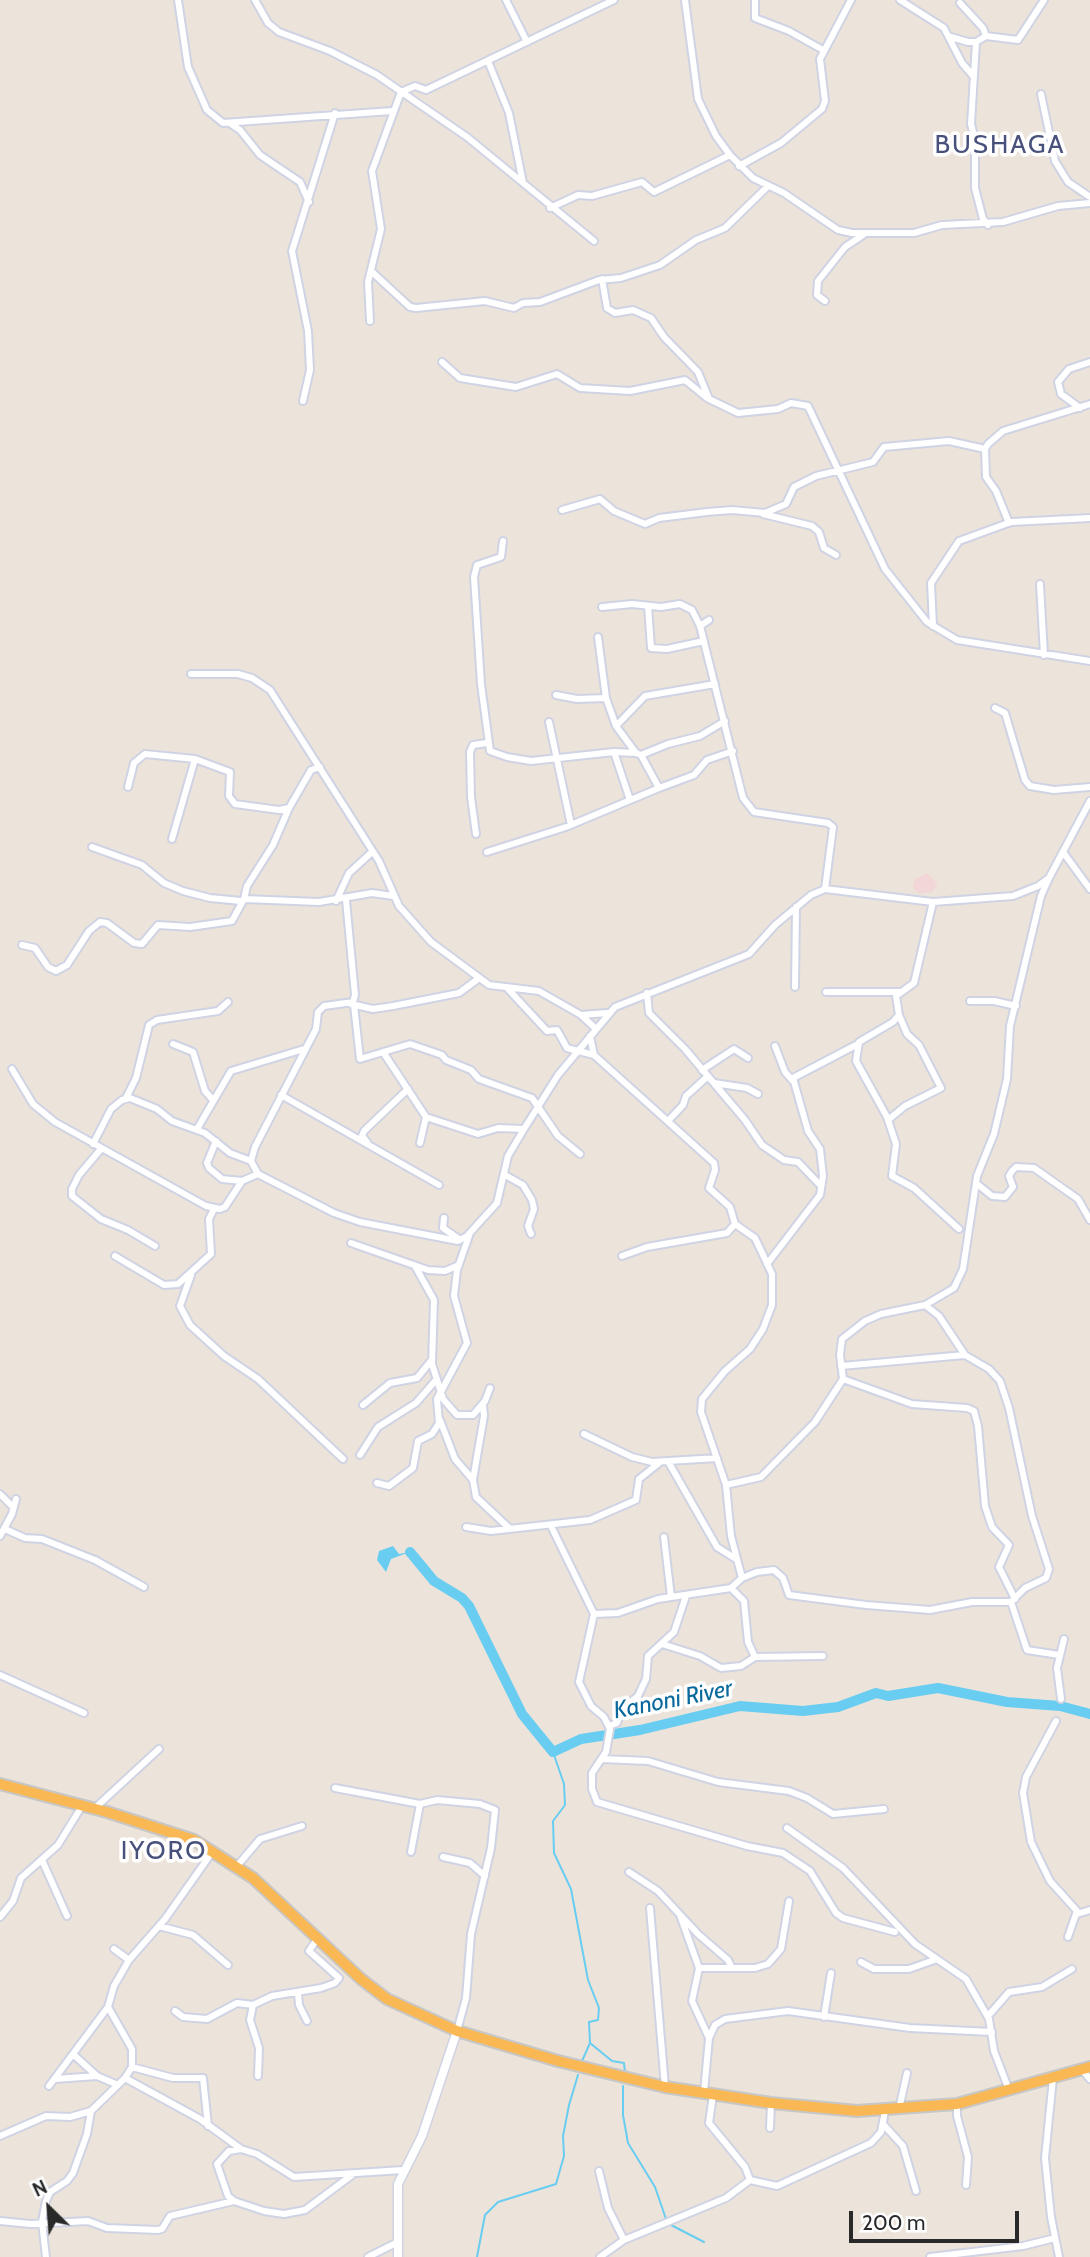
<!DOCTYPE html>
<style>
body{margin:0}
#map{position:relative;width:1090px;height:2257px;overflow:hidden;background:#ece4da;font-family:Cabin,sans-serif}
canvas{display:block}
.north{position:absolute;left:14px;top:2173px;width:70px;height:70px;-webkit-text-stroke:5px #fff;paint-order:stroke;rotate:335deg;font-size:19px;font-weight:700;line-height:28px;text-align:center;color:#292929}
.north::after{content:'';display:block;margin:auto;width:24px;height:32px;background:#292929;clip-path:polygon(50% 0,100% 100%,50% 72%,0 100%)}
.scale{position:absolute;left:849px;top:2211px;width:170px;height:32px;box-sizing:border-box;border:4px solid #292929;border-top:0;padding-left:9px;font-size:21px;line-height:24px;white-space:nowrap;color:#292929;-webkit-text-stroke:5px #fff;paint-order:stroke}
</style>
<div id="map">
<canvas width="1090" height="2257"></canvas>
<div class="north">N</div>
<div class="scale">200 m</div>
</div>
<script>
const ctx = document.querySelector('canvas').getContext('2d');
ctx.lineJoin = 'round';
function fill(path, color) {
  ctx.fillStyle = color;
  ctx.fill(path, 'evenodd');
}
function toPath(rows) {
  const path = new Path2D();
  for (const r of rows) {
    path.moveTo(r[0], r[1]);
    for (let i = 2; i < r.length; i += 2) path.lineTo(r[i], r[i + 1]);
  }
  return path;
}
function trace(path, color, width, dash) {
  ctx.strokeStyle = color;
  ctx.lineWidth = width;
  ctx.lineCap = dash ? 'butt' : 'round';
  ctx.setLineDash(dash || []);
  ctx.stroke(path);
}
function label(font, color, halo, rows, align = 'center') {
  ctx.font = font + ' Cabin,sans-serif';
  ctx.lineWidth = 7;
  ctx.setLineDash([]);
  ctx.textBaseline = 'middle';
  ctx.strokeStyle = halo;
  ctx.fillStyle = color;
  for (const [text, x, y, turn = 0] of rows) {
    ctx.save();
    ctx.translate(x, y);
    ctx.rotate((+turn || 0) * Math.PI / 180);
    ctx.textAlign = isNaN(turn) ? turn : align;
    if (halo) ctx.strokeText(text, 0, 0);
    ctx.fillText(text, 0, 0);
    ctx.restore();
  }
}
const medical = toPath([
 [928,873,938,885,932,892,919,894,913,888,915,879]
]);
const water = toPath([
 [393,1546,399,1554,410,1552,391,1559,386,1572,377,1560,379,1551]
]);
const stream = toPath([
 [553,1752,564,1784,565,1805,553,1821,554,1853,571,1889,588,1980,599,2008,598,2020,589,2022,590,2043,582,2061],
 [590,2043,612,2061,624,2063,625,2073],
 [623,2086,623,2115,628,2143,655,2187,666,2219],
 [669,2224,704,2242],
 [477,2257,485,2215,498,2202,556,2184,564,2156,563,2136,569,2105,578,2075]
]);
const river = toPath([
 [410,1552,434,1581,462,1598,469,1606,522,1714,553,1752,581,1739,640,1730,740,1706,803,1711,838,1707,876,1693,888,1696,938,1688,1007,1702,1060,1706,1090,1714]
]);
const minor = toPath([
 [178,0,188,67,207,110,223,123,392,111],
 [255,0,268,23,279,32,330,51,377,75,467,137,594,241],
 [506,0,527,42],
 [685,0,698,99,716,136,730,155,753,178,784,193,838,230,852,233,914,233,942,225,1003,222,1058,206,1090,203],
 [755,0,755,18,789,31,823,50],
 [900,0,944,28,962,63,974,77],
 [960,3,983,28,986,36],
 [951,37,968,42,976,42,986,36,1018,40,1044,0],
 [976,42,971,124,975,140,975,188,983,219,988,225],
 [488,61,509,113,523,183],
 [1041,94,1055,161,1068,182,1090,197],
 [231,124,240,130,260,155,300,182,309,202],
 [739,166,781,143,822,109,825,101,820,59,851,0],
 [550,208,578,195,592,196,642,182,654,192,730,155],
 [371,271,410,307,416,308,485,301,514,308,523,303,540,302,599,280,621,278,660,265,696,240,725,228,768,186],
 [602,279,607,308,615,313,633,310,651,318,664,337,698,372,709,399,738,413,778,409,791,403,808,406,885,569,927,622,957,640,1090,661],
 [825,301,817,295,818,281,845,247,863,235],
 [370,321,368,282,381,229,372,171,401,92,415,86,426,90,614,0],
 [442,362,460,378,516,387,557,374,580,388,630,391,685,380,707,398],
 [303,401,310,370,308,331,292,251,335,113],
 [1080,408,1061,394,1058,382,1069,369,1090,362],
 [562,510,600,499,614,511,645,524,659,518,707,512,732,510,765,513,786,504,794,487,816,476,873,462,884,447,949,441,985,449],
 [763,514,812,526,819,532,824,548,836,555],
 [1009,523,996,491,986,477,985,449,988,444,1003,431,1090,404],
 [503,541,501,557,477,565,474,577,481,684,490,751,507,757,531,761,614,752,636,753,641,755,659,788,694,775,707,760,733,751],
 [1040,584,1044,655],
 [648,606,651,648,667,649,704,641],
 [602,607,632,604,661,607,680,604,692,610,700,626],
 [709,620,700,626,743,798,754,812,828,823,833,827,825,889],
 [933,626,931,583,959,541,1011,522,1090,518],
 [598,637,606,698],
 [191,674,238,674,252,678,270,690,379,861,399,906,431,942,489,985,539,991,581,1015,607,1013],
 [556,695,577,699,606,698,616,726,636,753],
 [995,708,1005,713,1025,780,1030,786,1054,790,1090,787],
 [549,722,571,825],
 [616,726,645,696,715,684],
 [614,752,630,800],
 [641,755,668,744,700,736,725,721],
 [128,787,134,763,145,754,195,759,230,772,229,796,235,804,279,810,289,808,311,770,320,767],
 [476,834,471,797,470,752,473,745,487,743],
 [172,839,195,759],
 [92,847,142,865,164,883,183,891,210,898,241,901],
 [487,852,566,827,659,788],
 [1063,852,1090,889],
 [244,899,247,886,273,845,289,808],
 [336,901,349,873,372,852],
 [933,902,914,983,896,996,899,1015,893,1022,859,1042,856,1061,887,1117,896,1144,892,1176,914,1188,959,1229],
 [22,945,35,948,48,967,56,971,67,965,89,931,100,922,107,923,134,943,142,944,158,925,190,927,232,921,244,899,319,902,372,893,393,896],
 [795,987,796,907],
 [508,989,547,1031,557,1030,567,1048,594,1055],
 [826,992,899,992],
 [647,993,649,1013,685,1049,745,1120,762,1145,784,1160,798,1162,821,1186],
 [970,1001,994,1001,1016,1006],
 [351,1004,373,1009,393,1006,459,993,478,979],
 [354,1005,360,1059,410,1044,442,1055,446,1060,471,1070,479,1079,532,1098,558,1136,580,1154],
 [581,1015,595,1028],
 [590,1036,594,1055,714,1163,715,1170,709,1188,730,1207,735,1224,755,1238,772,1274,772,1305,763,1329,750,1349,725,1371,702,1399,701,1412,726,1485,731,1536,742,1578,757,1572,774,1570,783,1578,789,1595,866,1605,930,1610,972,1602,1011,1602,1025,1588,1046,1578,1049,1569,1032,1516,1009,1408,1000,1381,989,1369,965,1355,939,1316,925,1305,954,1288,963,1269,977,1176,994,1134,1007,1079,1010,1026,1041,896,1049,878],
 [173,1044,193,1052,205,1091,213,1100],
 [775,1046,785,1072,792,1080],
 [383,1052,426,1117,420,1143],
 [12,1069,33,1104,55,1122,206,1206,220,1209,225,1207,242,1181,258,1174,334,1213,360,1222,458,1241,467,1236,497,1203,508,1156,524,1129,558,1075,615,1007,749,954,775,925,811,895,825,889,933,902,1013,896,1038,886,1049,878,1090,801],
 [702,1070,734,1049,748,1058],
 [714,1083,747,1088,758,1094],
 [281,1095,439,1185],
 [126,1098,136,1078,149,1025,157,1020,218,1011,228,1002],
 [426,1117,478,1134,498,1128,524,1129],
 [888,1120,905,1106,941,1088,919,1045,907,1034,899,1015],
 [668,1121,683,1105,686,1096,707,1077],
 [197,1129,231,1071,304,1049],
 [216,1141,207,1163,209,1168,222,1179,242,1181],
 [367,1142,362,1136,364,1131,408,1089],
 [93,1144,111,1109,122,1100,130,1098,157,1109,172,1121,205,1133,230,1153,251,1161],
 [101,1149,79,1175,72,1189,72,1196,101,1219,128,1230,155,1246],
 [258,1174,251,1161,255,1147,316,1029,318,1012,324,1006,353,1002,355,995,346,900],
 [505,1175,523,1185,532,1200,534,1209,528,1226,531,1234],
 [976,1183,992,1196,1005,1197,1013,1187,1009,1176,1012,1171,1016,1167,1034,1168,1078,1199,1090,1220],
 [444,1218,443,1228,459,1239],
 [351,1243,428,1270,445,1271,459,1265],
 [115,1256,164,1285,178,1284,211,1254,209,1219,214,1209],
 [622,1256,647,1247,727,1233,735,1224],
 [767,1264,820,1195,823,1176,820,1149,808,1131,793,1078,856,1045],
 [415,1266,434,1300,432,1364,443,1399,457,1415,473,1415,485,1401,490,1388],
 [191,1275,180,1306,190,1325,224,1356,258,1379,343,1459],
 [841,1366,965,1355],
 [843,1379,912,1404,967,1408,974,1411,978,1426,985,1506,992,1527,1009,1545,999,1567,1015,1599],
 [363,1405,390,1383,417,1378,431,1361],
 [440,1420,455,1459,473,1480,476,1497,508,1527],
 [584,1434,632,1457,652,1462,717,1458],
 [360,1455,378,1427,416,1403,436,1380],
 [669,1463,717,1547,736,1559],
 [473,1480,484,1416,483,1405],
 [377,1483,389,1486,413,1468,418,1441,432,1434,439,1423,437,1399,467,1343,454,1296,457,1270,470,1233],
 [726,1485,761,1477,815,1422,843,1379,840,1355,842,1339,865,1321,881,1314,925,1305],
 [0,1494,13,1507],
 [551,1526,594,1614,579,1682,591,1706,604,1717,610,1729,606,1752,592,1773,592,1789,597,1802,747,1846,783,1853,810,1871,836,1913,843,1918,895,1932],
 [466,1527,491,1531,590,1520,636,1500,639,1479,659,1463],
 [5,1529,25,1538,42,1539,95,1560,144,1587],
 [0,1536,12,1514,16,1499],
 [664,1537,671,1597],
 [731,1588,744,1601,748,1642,755,1657,823,1656],
 [1011,1602,1027,1650,1059,1655],
 [594,1614,618,1613,658,1599,731,1588,742,1578],
 [662,1644,700,1656,721,1668,741,1666,755,1657],
 [0,1675,84,1713],
 [1061,1699,1057,1668,1064,1639],
 [1056,1721,1026,1777,1023,1793,1031,1842,1050,1881,1077,1911,1068,1937],
 [609,1726,617,1723,623,1708,638,1696,646,1679,648,1656,674,1632,686,1596],
 [602,1759,648,1761,718,1782,789,1791,807,1798,833,1814,884,1809],
 [335,1788,420,1804,437,1800,480,1804,495,1810,491,1848,471,1934,466,1998,457,2031],
 [94,1809,159,1749],
 [787,1828,843,1868,915,1944,966,1979,989,2019,994,2051,1009,2090],
 [411,1852,420,1804],
 [443,1857,470,1863,485,1876],
 [42,1860,67,1916],
 [237,1866,260,1839,302,1826],
 [629,1872,658,1891,698,1934,728,1960,732,1968],
 [650,1908,665,2087],
 [1077,1914,1090,1910],
 [680,1915,699,1968,692,2001,709,2038,704,2092],
 [0,1917,13,1901,21,1878,58,1845,82,1806],
 [159,1926,193,1935,228,1965],
 [114,1949,129,1960],
 [861,1962,874,1969,909,1969,937,1959],
 [699,1968,755,1968,768,1964,781,1949,789,1901],
 [298,1993,299,2005,307,2021],
 [175,2011,183,2017,207,2019,237,2003,253,2005],
 [988,2016,1009,1992,1042,1987,1072,1969],
 [824,2017,831,1973],
 [709,2038,715,2025,725,2019,788,2011,910,2028,992,2032],
 [74,2055,97,2076,118,2085],
 [132,2067,173,2078,203,2078,208,2126],
 [1082,2070,1090,2079],
 [258,2076,259,2048,250,2020,253,2005,272,1996,321,1988,335,1983,339,1978,309,1951,317,1939],
 [125,2078,200,2119,241,2149,257,2154,294,2177,403,2170],
 [1053,2078,1045,2158,1051,2217,1059,2257],
 [55,2079,97,2076],
 [49,2086,108,2007,114,1986,129,1960,165,1919,213,1851],
 [957,2104,957,2116,968,2157,966,2185],
 [899,2109,907,2073],
 [883,2124,903,2146,916,2191],
 [770,2128,771,2103],
 [0,2136,46,2116,70,2117,91,2111,125,2078,132,2067,132,2049,108,2007],
 [241,2149,229,2151,217,2164,228,2196,234,2201,264,2211,284,2214,305,2210,352,2175],
 [599,2171,608,2208,624,2240],
 [750,2180,777,2186,871,2143,881,2132,885,2111],
 [0,2221,31,2224,88,2221,107,2228,158,2230,162,2229,170,2216,234,2201],
 [46,2257,42,2222,46,2201,50,2192,67,2181,73,2173,87,2134,91,2111],
 [368,2257,398,2242],
 [600,2257,624,2240,726,2198,750,2180,745,2167,709,2123,713,2095],
 [930,2257,1023,2246,1055,2238]
]);
const tertiary = toPath([
 [398,2257,398,2184,422,2136,457,2031]
]);
const trunk = toPath([
 [0,1784,107,1812,194,1840,253,1878,361,1979,387,1999,457,2031,558,2061,665,2087,771,2103,857,2111,957,2104,1090,2067]
]);
const waterNames = [
 ["Kanoni River",673,1700,-11]
];
const quarterNames = [
 ["BUSHAGA",1000,145],
 ["IYORO",164,1851]
];
fill(medical, '#f3d7d8');
fill(water, '#69cdf2');
trace(stream, '#69cdf2', 2);
trace(river, '#69cdf2', 10);
trace(minor, '#cfd3e3', 10);
trace(tertiary, '#cfd3e3', 11);
trace(trunk, '#c7c7c7', 14);
trace(minor, '#fff', 6);
trace(tertiary, '#fff', 8);
trace(trunk, '#fab854', 10);
label('italic 24px', '#09699d', '#fff', waterNames);
ctx.letterSpacing = '2px';
label('26px', '#48517b', '#fff', quarterNames);
ctx.letterSpacing = '0px';
</script>
